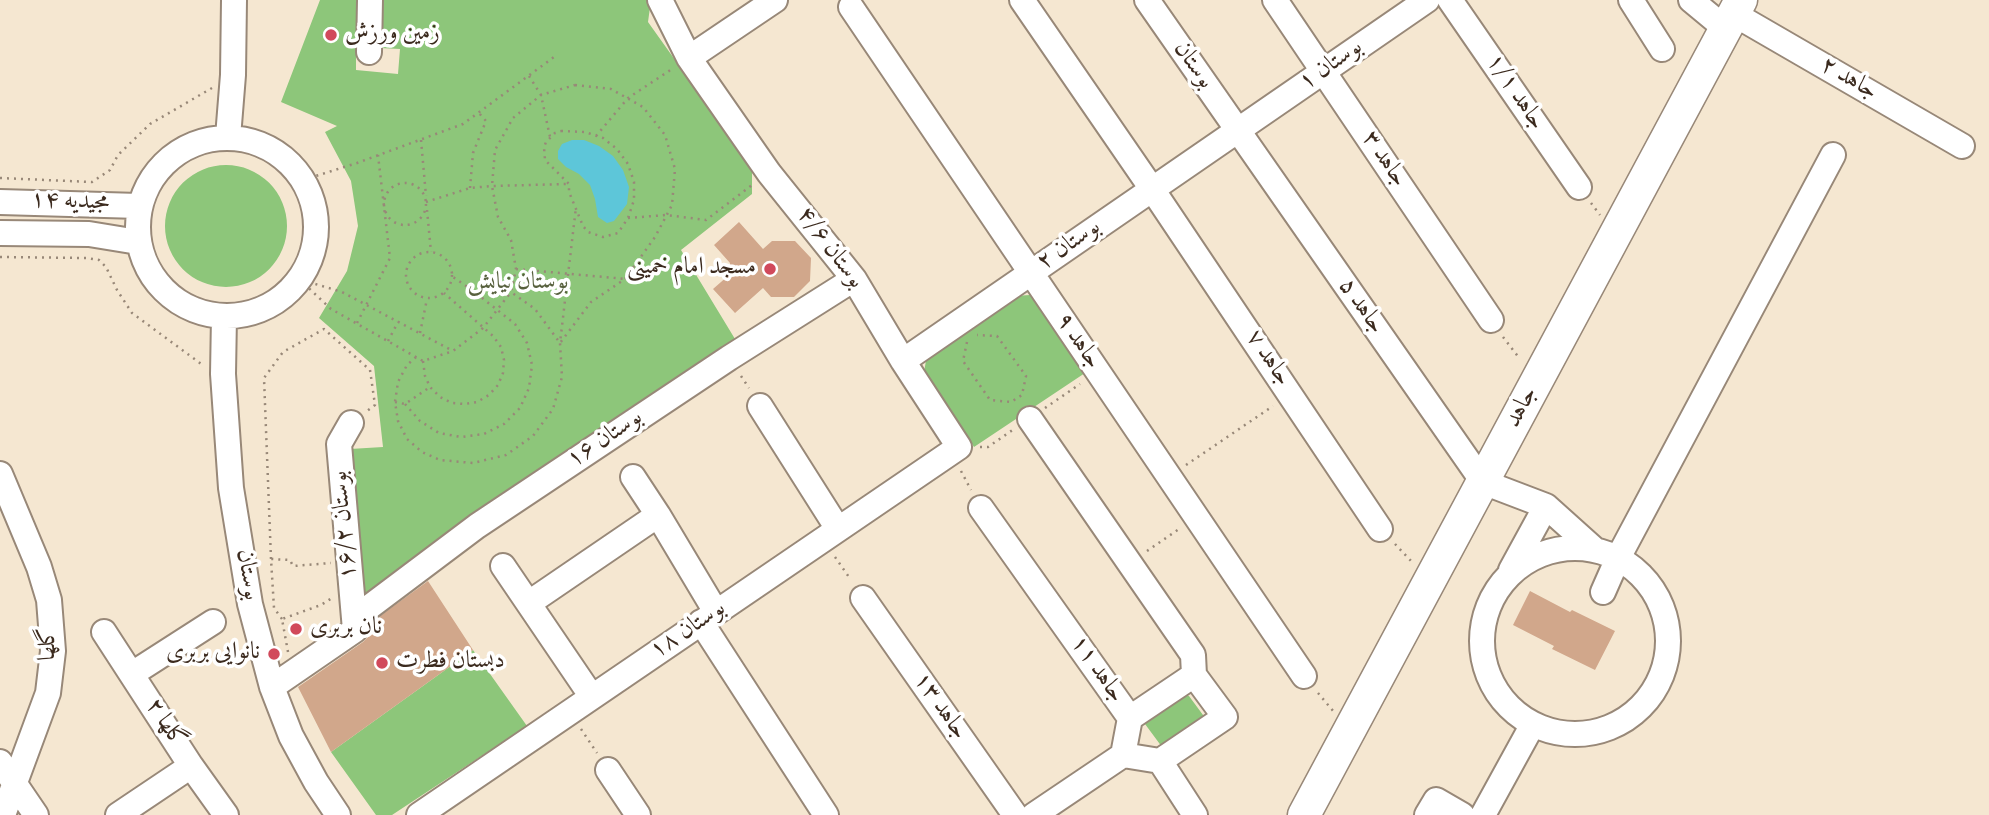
<!DOCTYPE html>
<meta charset="utf-8">
<style>
body{margin:0}
canvas{display:block;background:#f5e7d1}
</style>
<canvas width="1989" height="815"></canvas>
<script>
const ctx = document.querySelector('canvas').getContext('2d');
ctx.lineJoin = 'round';
function fill(path, color) {
  ctx.fillStyle = color;
  ctx.fill(path, 'evenodd');
}
function toPath(rows) {
  const path = new Path2D();
  for (const r of rows) {
    if (r.length === 3) {
      path.moveTo(r[0] + r[2], r[1]);
      path.arc(r[0], r[1], r[2], 0, 2 * Math.PI);
      continue;
    }
    path.moveTo(r[0], r[1]);
    for (let i = 2; i < r.length; i += 2) path.lineTo(r[i], r[i + 1]);
  }
  return path;
}
function trace(path, color, width, dash) {
  ctx.strokeStyle = color;
  ctx.lineWidth = width;
  ctx.lineCap = dash ? 'butt' : 'round';
  ctx.setLineDash(dash || []);
  ctx.stroke(path);
}
function label(font, color, halo, rows, align = 'center') {
  ctx.font = font + ' "Sorts Mill Goudy",Amiri,serif';
  ctx.lineWidth = 7;
  ctx.setLineDash([]);
  ctx.textBaseline = 'middle';
  ctx.strokeStyle = halo;
  ctx.fillStyle = color;
  for (const [text, x, y, turn = 0] of rows) {
    ctx.save();
    ctx.translate(x, y);
    ctx.rotate((+turn || 0) * Math.PI / 180);
    ctx.textAlign = isNaN(turn) ? turn : align;
    if (halo) ctx.strokeText(text, 0, 0);
    ctx.fillText(text, 0, 0);
    ctx.restore();
  }
}
const green = toPath([
 [320,0,356,0,356,70,398,74,400,49,380,48,382,0,651,0,648,22,752,168,752,194,681,250,735,339,354,602,350,449,383,447,374,366,319,318,347,271,358,226,351,181,325,132,337,126,281,102],
 [226,226,61],
 [1030,295,1085,373,974,447,924,372,927,355,1014,296],
 [473,650,527,726,392,815,376,815,331,752],
 [1185,694,1189,696,1203,715,1203,721,1162,747,1145,724,1146,718]
]);
const water = toPath([
 [572,140,584,140,599,146,613,156,623,170,629,187,627,204,614,221,607,223,598,217,595,199,590,185,579,174,566,167,558,159,558,151,562,144]
]);
const building = toPath([
 [739,222,763,249,772,241,795,241,811,258,810,281,794,297,771,297,763,288,735,313,713,289,729,275,730,263,714,245],
 [428,581,473,650,331,752,298,687,363,642,369,636,369,624],
 [1530,591,1570,612,1572,610,1615,631,1595,670,1552,649,1554,646,1513,625]
]);
const path = toPath([
 [529,76,541,95,550,137],
 [575,85,611,89,643,107,665,135,675,169,672,205,655,237,625,279,591,302,560,343,535,309,511,292,516,269,511,240,498,217,492,186,495,150,513,118,541,95,575,85],
 [561,131,585,132,603,138,617,149,628,164,634,182,634,200,628,218,618,233,603,237,588,232,583,226,569,192,569,184,545,160,544,147,546,142,555,133,561,131],
 [596,136,628,98,672,69],
 [421,140,426,196],
 [0,178,92,182,110,170,118,155,150,124,212,88],
 [303,180,357,163,463,124,554,57],
 [405,204,21],
 [470,188,473,153,486,121,478,112],
 [426,202,470,188,492,186,567,184],
 [1591,203,1600,215],
 [427,210,431,252],
 [628,218,666,215,706,220,752,185],
 [429,275,23],
 [0,257,87,258,99,260,106,267,117,290,132,313,204,366],
 [516,269,648,281],
 [299,279,331,309,423,361,453,351,483,328,511,292],
 [302,280,342,292,453,351],
 [357,323,390,258,378,155],
 [420,333,427,299],
 [1503,337,1520,359],
 [388,341,398,322],
 [967,342,963,361,990,400,1011,402,1022,395,1026,376,997,336,977,335],
 [416,357,407,365,398,382,395,402,398,421,407,439,422,452,440,460,473,463,506,455,533,436,553,409,562,377,560,343,576,207],
 [423,361,425,376,430,387,440,397,452,403,465,404,477,402,489,395,498,385,503,373,504,360,501,347,493,336,444,293],
 [741,376,749,388],
 [395,402,405,404,430,387],
 [405,404,420,421,439,433,461,437,484,434,504,424,520,408,529,388,532,365,527,343,515,324,472,290,453,277],
 [1045,408,1080,384],
 [980,447,988,447,1014,429],
 [1186,465,1273,406],
 [961,471,971,490],
 [1395,544,1412,562],
 [1147,551,1179,529],
 [835,557,851,580],
 [271,559,264,378,283,352,324,329,370,370,375,405,367,411],
 [282,619,274,608,271,559,290,560,293,566,331,563],
 [288,652,282,619,321,605,332,598],
 [1318,693,1334,712],
 [581,729,597,753]
]);
const minor = toPath([
 [1022,0,1152,189,1380,529],
 [1147,0,1483,482,1546,506,1595,550],
 [1275,0,1491,320],
 [1450,0,1579,187],
 [1631,0,1662,49],
 [1691,0,1726,29],
 [851,7,1304,676],
 [1734,14,1962,146],
 [369,52,370,0],
 [689,58,775,0],
 [228,137,233,75,234,0],
 [227,227,89],
 [0,202,139,206],
 [0,233,89,234,138,242],
 [224,316,223,374,231,488,250,604,272,687,291,736,316,782,338,815],
 [903,361,1427,0],
 [760,406,838,529],
 [1030,419,1193,655,1194,675],
 [0,474,39,567,49,600,53,651,48,693,3,815],
 [633,477,658,515,716,612],
 [981,508,1130,718,1123,755,1160,761,1195,815],
 [1575,641,93],
 [503,566,592,697],
 [1511,570,1546,506],
 [1603,592,1618,558,1833,155],
 [863,598,1015,815],
 [529,603,658,515],
 [364,611,477,526,729,358,854,279],
 [701,622,826,815],
 [104,632,191,766,226,815],
 [132,674,213,622],
 [272,687,355,630,339,444,351,423],
 [1130,718,1194,675,1225,717,1160,761],
 [0,762,36,815],
 [608,770,638,815],
 [118,815,191,766],
 [419,815,959,447,903,361,854,279,769,173,689,58,660,0],
 [1034,815,1123,755],
 [1427,815,1436,800,1462,815],
 [1483,815,1533,724]
]);
const major = toPath([
 [1304,815,1741,0]
]);
const markers = [
 [331,35,7,"#d1495b"],
 [770,269,7,"#d1495b"],
 [296,629,7,"#d1495b"],
 [274,654,7,"#d1495b"],
 [382,663,7,"#d1495b"]
];
const poiNames = [
 ["زمین ورزش",345,35],
 ["مسجد امام خمینی",756,269,"right"],
 ["نان بربری",310,629],
 ["نانوایی بربری",260,654,"right"],
 ["دبستان فطرت",396,663]
];
const streetNames = [
 ["بوستان",1192,66,55],
 ["بوستان ۱",1332,66,-35],
 ["جاهد ۲",1848,80,30],
 ["جاهد ۱/۱",1514,93,56],
 ["جاهد ۳",1383,160,56],
 ["مجیدیه ۱۴",70,203,2],
 ["بوستان ۲",1070,246,-35],
 ["بوستان ۴/۶",829,249,53],
 ["جاهد ۵",1360,307,55],
 ["جاهد ۹",1077,342,56],
 ["جاهد ۷",1267,359,56],
 ["جاهد",1523,408,-62],
 ["بوستان ۱۶",606,440,-34],
 ["بوستان ۱۶/۲",346,525,-95],
 ["بوستان",246,575,81],
 ["بوستان ۱۸",689,631,-34],
 ["گلها",50,644,-90],
 ["جاهد ۱۱",1096,670,55],
 ["جاهد ۱۳",939,707,55],
 ["گلها ۲",164,724,57]
];
const parkNames = [
 ["بوستان نیایش",518,284]
];
fill(green, '#8dc67a');
fill(water, '#5dc6d9');
fill(building, '#d1a78b');
trace(minor, '#988878', 28);
trace(major, '#988878', 35);
trace(path, '#988878', 2.5, [2, 5]);
trace(minor, '#fff', 24);
trace(major, '#fff', 32);
for (const [x, y, r, color] of markers) {
  const dot = new Path2D();
  dot.arc(x, y, r, 0, 2 * Math.PI);
  ctx.fillStyle = color;
  ctx.fill(dot);
  trace(dot, '#fff', 2.5);
}
label('24px', '#3b2a1e', '#fff', poiNames, 'left');
label('24px', '#3b2a1e', '#fff', streetNames);
label('24px', '#58613e', '#fff', parkNames);
</script>
